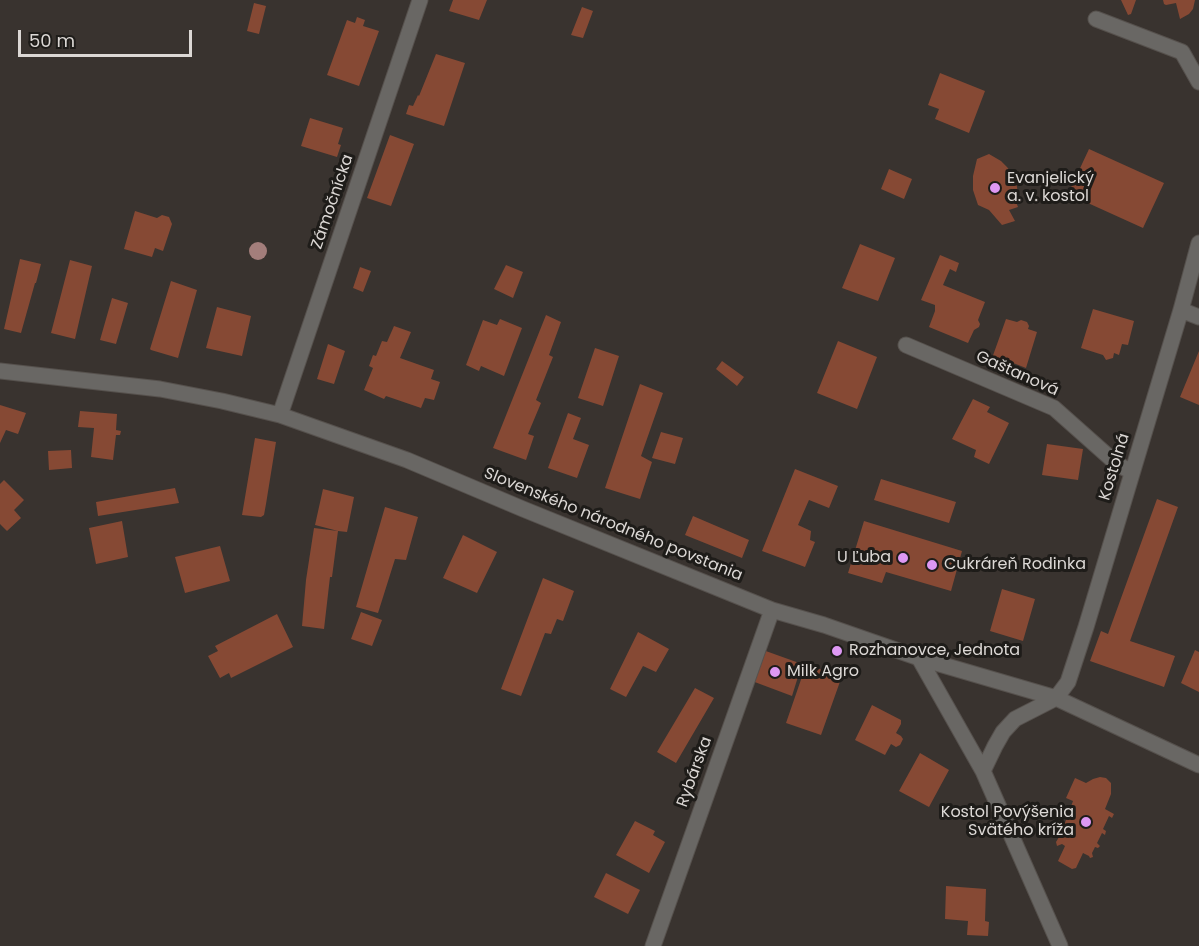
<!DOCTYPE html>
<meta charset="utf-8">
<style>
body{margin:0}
#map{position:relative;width:1199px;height:946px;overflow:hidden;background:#39332f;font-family:Poppins,sans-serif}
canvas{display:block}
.scale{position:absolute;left:18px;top:30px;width:174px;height:27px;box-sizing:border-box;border:3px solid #dcd8d5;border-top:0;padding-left:8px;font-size:18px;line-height:21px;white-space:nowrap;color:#dcd8d5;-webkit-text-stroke:4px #1e1c19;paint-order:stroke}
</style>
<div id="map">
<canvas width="1199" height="946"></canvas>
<div class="scale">50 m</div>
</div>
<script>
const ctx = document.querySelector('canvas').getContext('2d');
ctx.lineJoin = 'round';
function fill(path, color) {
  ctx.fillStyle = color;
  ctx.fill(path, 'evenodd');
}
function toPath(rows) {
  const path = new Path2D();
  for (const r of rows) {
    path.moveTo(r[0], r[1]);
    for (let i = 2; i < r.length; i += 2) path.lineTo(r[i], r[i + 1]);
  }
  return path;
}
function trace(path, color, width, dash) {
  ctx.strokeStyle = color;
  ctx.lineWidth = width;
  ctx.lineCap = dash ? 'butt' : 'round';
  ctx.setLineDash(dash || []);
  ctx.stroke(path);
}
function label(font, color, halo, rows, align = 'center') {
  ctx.font = font + ' Poppins,sans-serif';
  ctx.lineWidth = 6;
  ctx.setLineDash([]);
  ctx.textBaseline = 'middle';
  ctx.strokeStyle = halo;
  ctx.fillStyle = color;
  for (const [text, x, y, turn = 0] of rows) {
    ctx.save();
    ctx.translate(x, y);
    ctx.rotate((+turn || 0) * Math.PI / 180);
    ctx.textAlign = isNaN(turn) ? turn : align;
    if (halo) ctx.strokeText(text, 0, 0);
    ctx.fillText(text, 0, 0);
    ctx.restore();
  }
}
const building = toPath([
 [453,0,487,0,479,20,449,11],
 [1121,0,1136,0,1131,14,1128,15],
 [1163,0,1195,0,1193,9,1189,14,1180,19,1176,3,1166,5,1164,4],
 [254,3,266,6,259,34,247,31],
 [582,7,593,11,583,38,571,35],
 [357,17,365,20,363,26,379,31,359,86,327,75,347,20,355,23],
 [436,54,465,63,444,126,406,114,409,105,413,106,418,95,419,96],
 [940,73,985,91,969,133,935,119,939,109,928,105],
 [310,118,343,128,338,144,341,145,337,157,301,146],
 [390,135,414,144,391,206,367,198],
 [1089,149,1164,183,1143,228,1068,194],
 [989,154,1001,161,1007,167,1013,175,1017,187,1018,194,1016,202,1018,207,1009,210,1015,221,1002,225,989,210,978,205,973,190,973,176,977,159],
 [889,169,912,179,904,199,881,189],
 [135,211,157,218,162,215,169,217,172,224,163,251,155,248,152,257,124,249],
 [860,244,895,258,878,301,842,288],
 [940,255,959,263,956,272,950,269,943,285,985,302,978,320,980,324,979,327,974,330,968,343,929,327,935,311,935,305,921,300],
 [20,259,41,264,36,283,35,283,21,333,4,329],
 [70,260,92,266,75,339,51,333],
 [506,265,523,272,513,298,494,289],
 [360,267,371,271,363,292,353,288],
 [171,281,197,290,178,358,151,350,150,349],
 [112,298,128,303,116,344,100,340],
 [217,307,251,316,242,356,206,348],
 [1093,309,1134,321,1128,345,1122,344,1119,355,1114,353,1113,358,1106,360,1103,355,1081,348],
 [546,315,561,322,549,355,553,357,536,400,541,403,528,434,534,436,526,460,493,448],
 [500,319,522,328,504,376,481,366,479,371,466,365,483,320,497,325],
 [1006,319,1017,322,1021,320,1027,322,1029,326,1028,329,1037,332,1026,368,1008,361,1005,367,991,361],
 [394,326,411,332,400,358,434,370,431,379,440,382,434,400,425,398,421,408,386,396,384,399,364,390,373,368,369,366,373,355,376,356,382,341,387,342],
 [838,341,877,357,857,409,817,393],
 [328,344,345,351,334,384,317,379],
 [595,348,619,356,603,406,578,398],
 [1199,351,1199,405,1180,397],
 [722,361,744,377,737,386,716,369],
 [640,384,663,393,641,456,652,462,640,499,605,488],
 [973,399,990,407,987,412,1009,423,989,464,974,457,976,450,952,439],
 [0,405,26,413,18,434,6,430,0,443],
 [80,411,117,414,116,430,121,431,120,435,116,435,113,460,91,457,94,428,78,427],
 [568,413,581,418,573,439,589,445,577,478,548,468],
 [661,432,683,438,675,464,652,458],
 [255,438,276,442,266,504,264,515,261,517,242,515],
 [1047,444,1083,449,1078,480,1042,475],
 [71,450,72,468,49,470,48,451],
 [795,469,838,486,829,508,809,500,798,525,811,531,810,540,815,542,805,567,762,551],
 [881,479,956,502,949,523,874,500],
 [4,480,24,500,14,510,21,518,7,531,0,524,0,484],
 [175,488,179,503,98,516,96,502],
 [323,489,354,497,347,532,338,531,332,577,330,577,324,629,302,626,306,580,314,528,338,531,315,525],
 [1157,499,1178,507,1130,641,1175,656,1164,687,1090,661,1101,631,1108,634],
 [385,507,418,517,406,560,395,559,378,613,356,607],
 [693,516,749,540,742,558,685,535],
 [122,521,128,557,96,564,89,528],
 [864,521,962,551,951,591,886,572,882,583,848,573],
 [463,535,497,552,477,593,443,578],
 [220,546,230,581,185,593,175,557],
 [543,578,574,591,563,621,557,619,551,634,545,633,521,696,501,689],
 [1002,589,1035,599,1023,641,990,631],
 [361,612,382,620,372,646,351,639],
 [277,614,293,647,231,678,229,673,220,678,208,656,218,651,215,646],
 [638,632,669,649,656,672,643,666,626,697,610,689],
 [763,650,802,664,792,696,752,681],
 [1195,650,1199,652,1199,692,1181,683],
 [806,665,842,676,821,735,786,723],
 [695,688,714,698,676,763,657,752],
 [872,705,901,720,901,724,896,733,901,736,903,739,900,745,896,747,891,744,885,755,855,740],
 [920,753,949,770,929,807,899,791],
 [1100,777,1106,778,1111,783,1111,794,1105,809,1114,814,1112,818,1109,816,1103,829,1106,831,1105,835,1102,833,1097,843,1100,846,1098,848,1095,847,1092,853,1093,857,1090,858,1089,856,1083,853,1076,868,1072,869,1058,861,1065,846,1062,844,1057,846,1056,842,1062,832,1059,828,1060,826,1063,828,1073,801,1066,798,1075,778,1086,783,1093,779],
 [635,821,655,831,653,835,665,842,649,873,616,855],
 [606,873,640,890,628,914,594,897],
 [946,886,986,889,985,921,989,922,988,936,967,935,968,921,945,919]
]);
const minor = toPath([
 [1096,19,1182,52,1199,82],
 [1181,310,1199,317],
 [906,345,1054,408,1117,464,1132,472],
 [0,371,160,389,222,401,280,415,407,460,523,509,772,610,824,625,919,658,1056,698,1199,765],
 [280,415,420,0],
 [919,658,983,771],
 [653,946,772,610],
 [1060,946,983,771,995,746,1003,732,1015,719,1056,698,1068,682,1086,627,1181,310,1199,243]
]);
const trees = [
 [258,251]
];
const markers = [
 [995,188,6,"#de98f3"],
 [903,558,6,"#de98f3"],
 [932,565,6,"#de98f3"],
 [837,651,6,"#de98f3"],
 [775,672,6,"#de98f3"],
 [1086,822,6,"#de98f3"]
];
const poiNames = [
 ["Evanjelický",1007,179],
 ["a. v. kostol",1007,197],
 ["U Ľuba",891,558,"right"],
 ["Cukráreň Rodinka",944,565],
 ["Rozhanovce, Jednota",849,651],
 ["Milk Agro",787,672],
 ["Kostol Povýšenia",1074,813,"right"],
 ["Svätého kríža",1074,831,"right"]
];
const streetNames = [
 ["Zámočnícka",333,202,-71],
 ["Gaštanová",1017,374,24],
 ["Kostolná",1115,467,-73],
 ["Slovenského národného povstania",613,525,22],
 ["Rybárska",695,772,-70]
];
fill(building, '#864934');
trace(minor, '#56514d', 17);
trace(minor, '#696764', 15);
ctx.fillStyle = '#a37e7b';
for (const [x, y] of trees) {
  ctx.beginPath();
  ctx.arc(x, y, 9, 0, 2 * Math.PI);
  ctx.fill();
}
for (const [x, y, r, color] of markers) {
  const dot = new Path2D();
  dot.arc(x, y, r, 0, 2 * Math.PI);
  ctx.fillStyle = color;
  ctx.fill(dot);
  trace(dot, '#1e1c19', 2);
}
label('16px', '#dcd8d5', '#1e1c19', poiNames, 'left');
label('16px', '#dcd8d5', '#1e1c19', streetNames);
</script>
